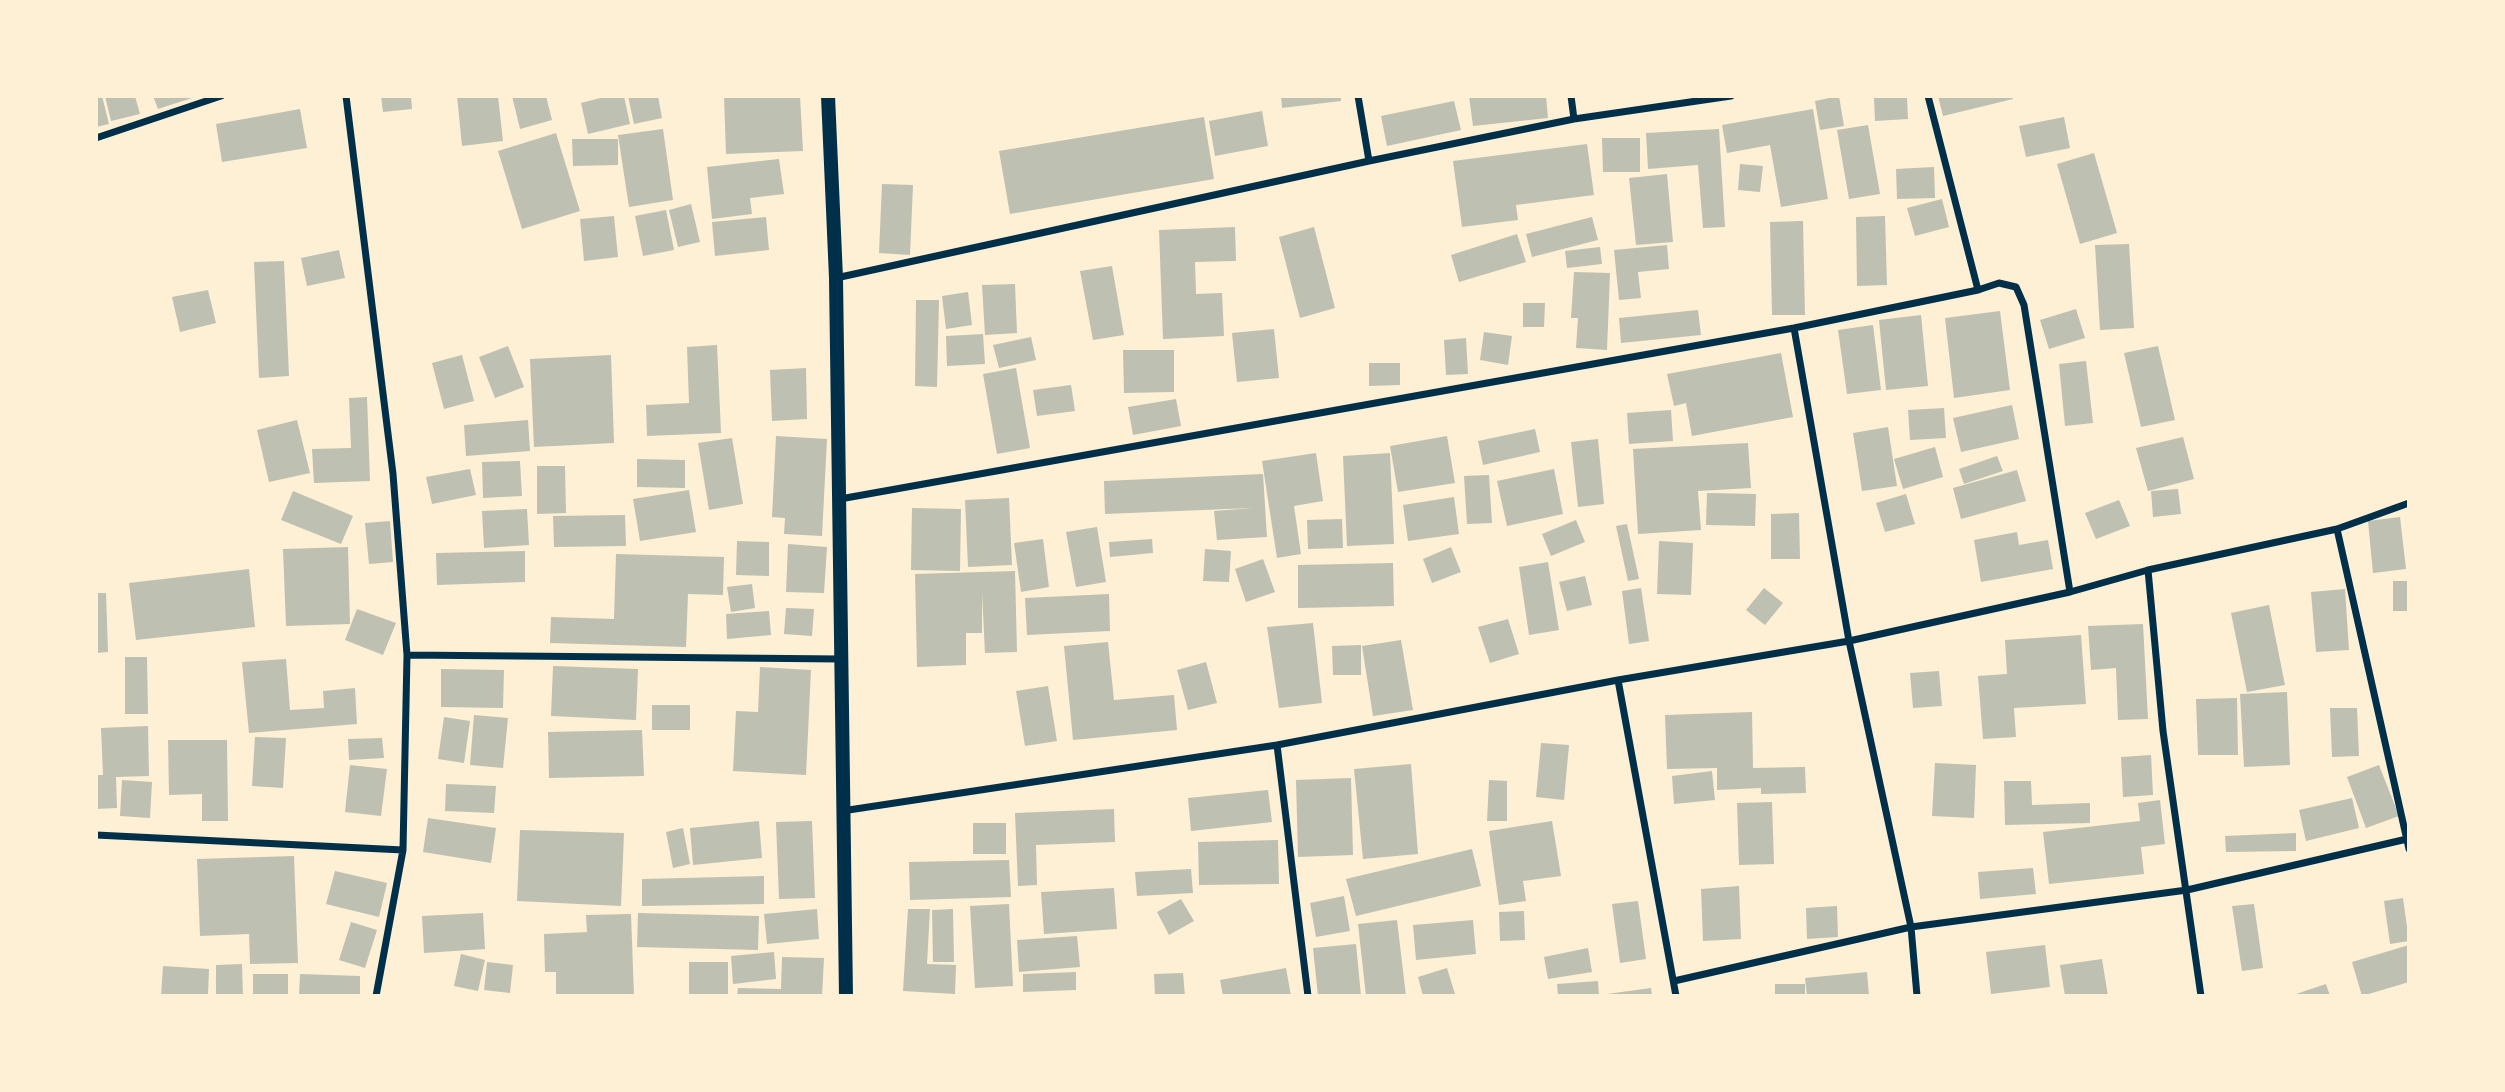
<!DOCTYPE html>
<style>
body{margin:0}
#map{position:relative;width:2505px;height:1092px;overflow:hidden;background:#fdf0d5;font-family:"IBM Plex Serif",serif}
canvas{display:block}
.frame{position:absolute;inset:0;border:98px solid #fdf0d5;pointer-events:none}
</style>
<div id="map">
<canvas width="2505" height="1092"></canvas>
<div class="frame"></div>
</div>
<script>
const ctx = document.querySelector('canvas').getContext('2d');
ctx.lineJoin = 'round';
function fill(path, color) {
  ctx.fillStyle = color;
  ctx.fill(path, 'evenodd');
}
function toPath(rows) {
  const path = new Path2D();
  for (const r of rows) {
    path.moveTo(r[0], r[1]);
    for (let i = 2; i < r.length; i += 2) path.lineTo(r[i], r[i + 1]);
  }
  return path;
}
function trace(path, color, width, dash) {
  ctx.strokeStyle = color;
  ctx.lineWidth = width;
  ctx.lineCap = dash ? 'butt' : 'round';
  ctx.setLineDash(dash || []);
  ctx.stroke(path);
}
const building = toPath([
 [96,96,102,96,109,124,96,127],
 [105,96,135,96,140,114,111,121],
 [153,96,195,96,195,97,158,109],
 [381,96,411,96,412,109,383,112],
 [457,96,498,96,503,141,462,146],
 [512,96,546,96,552,120,520,129],
 [608,96,624,96,630,124,588,134,581,103],
 [628,96,658,96,662,118,634,124],
 [724,96,800,96,803,151,726,154],
 [1281,96,1341,96,1341,101,1282,108],
 [1469,96,1546,96,1548,118,1473,126],
 [1839,96,1844,126,1820,130,1815,101],
 [1938,96,2012,96,2013,99,1943,116],
 [1907,97,1908,119,1875,121,1874,98],
 [1454,101,1461,130,1387,146,1381,116],
 [300,109,307,148,222,162,216,124],
 [1813,109,1828,199,1781,207,1770,145,1727,153,1722,125],
 [1262,111,1268,146,1215,156,1209,121],
 [1204,117,1214,179,1010,214,999,151],
 [2064,117,2070,148,2026,157,2019,126],
 [1868,125,1880,194,1849,199,1837,130],
 [663,129,673,200,629,207,618,135],
 [1719,129,1725,227,1703,228,1698,165,1648,169,1646,133],
 [556,133,580,211,522,229,498,151],
 [1602,138,1640,138,1640,172,1603,172],
 [572,139,618,139,618,165,573,166],
 [1587,144,1594,195,1516,205,1518,220,1462,227,1453,161],
 [2094,153,2117,233,2080,244,2057,164],
 [779,159,784,194,750,198,752,214,712,219,707,167],
 [1740,164,1763,166,1760,192,1738,190],
 [1934,167,1935,198,1897,199,1896,169],
 [1667,174,1673,242,1636,245,1629,178],
 [882,184,913,185,910,255,879,253],
 [1942,199,1949,227,1915,236,1907,208],
 [691,204,700,242,678,247,669,210],
 [666,210,674,250,643,256,635,216],
 [614,216,618,257,584,261,580,219],
 [1885,216,1887,285,1857,286,1856,217],
 [766,217,769,250,715,256,712,222],
 [1592,217,1598,240,1532,257,1526,234],
 [1803,221,1805,315,1772,315,1770,222],
 [1235,227,1236,261,1195,262,1196,294,1222,293,1224,336,1163,339,1159,230],
 [1314,227,1335,308,1300,318,1279,237],
 [1517,234,1526,262,1459,282,1451,255],
 [2129,244,2134,328,2100,330,2095,245],
 [1667,245,1669,269,1638,272,1641,298,1619,300,1614,250],
 [1600,247,1602,264,1567,268,1565,251],
 [339,250,345,278,307,286,301,258],
 [284,261,289,376,259,378,254,262],
 [1112,266,1124,335,1093,340,1080,271],
 [1574,272,1610,273,1607,350,1576,348,1578,318,1571,318],
 [1015,284,1017,333,985,335,982,285],
 [208,290,216,323,180,332,172,297],
 [968,292,972,325,946,329,942,296],
 [916,300,939,300,937,387,915,386],
 [1523,303,1545,303,1544,327,1523,327],
 [2076,309,2085,338,2049,349,2040,320],
 [1698,310,1701,335,1621,343,1619,318],
 [2000,311,2010,390,1954,398,1945,318],
 [1921,315,1928,386,1886,390,1879,320],
 [1873,325,1881,390,1847,394,1838,330],
 [1274,329,1279,378,1237,382,1232,333],
 [1484,332,1512,336,1508,365,1480,360],
 [983,334,985,364,947,366,946,336],
 [1031,337,1036,360,999,368,993,345],
 [1466,338,1468,374,1446,375,1444,340],
 [717,345,721,433,647,436,646,405,689,403,687,347],
 [508,346,524,387,495,398,479,357],
 [2158,346,2175,420,2141,427,2124,353],
 [1123,350,1174,350,1174,392,1124,393],
 [1781,353,1793,417,1692,436,1686,403,1674,406,1667,374],
 [462,355,474,401,444,409,432,363],
 [611,355,614,443,534,447,530,359],
 [2086,361,2093,423,2065,426,2059,364],
 [1369,363,1400,363,1400,385,1369,386],
 [806,368,807,419,772,421,770,370],
 [1016,368,1030,448,997,454,983,374],
 [1071,385,1075,411,1037,416,1033,390],
 [367,397,370,481,314,483,312,449,351,448,349,398],
 [1176,399,1181,426,1133,435,1128,407],
 [2012,405,2019,439,1961,452,1953,418],
 [1944,408,1946,438,1910,440,1908,410],
 [1671,410,1673,441,1629,444,1627,413],
 [297,420,310,473,269,482,257,430],
 [528,420,530,451,466,456,464,425],
 [1888,427,1897,486,1862,491,1853,433],
 [1535,429,1540,452,1483,465,1478,441],
 [776,436,827,439,822,536,784,534,785,518,772,517],
 [1447,436,1455,483,1398,492,1390,446],
 [2183,437,2194,479,2148,491,2136,448],
 [732,438,743,504,709,510,698,443],
 [1598,439,1604,504,1578,507,1571,442],
 [1748,443,1751,488,1698,491,1701,530,1638,534,1633,449],
 [1935,447,1943,477,1903,489,1894,459],
 [1316,453,1323,501,1294,506,1301,554,1277,558,1262,461],
 [1390,453,1394,544,1347,546,1343,456],
 [1997,456,2003,471,1964,484,1959,469],
 [637,459,685,460,685,488,637,487],
 [520,461,522,496,483,498,482,462],
 [537,466,565,466,566,513,537,514],
 [470,469,476,495,432,504,426,477],
 [1554,469,1563,514,1507,526,1497,481],
 [2017,470,2026,501,1961,519,1953,488],
 [1263,474,1267,537,1217,540,1214,511,1252,508,1105,514,1104,481],
 [1489,475,1492,523,1467,524,1464,476],
 [2178,489,2181,514,2153,517,2151,491],
 [689,490,696,532,640,541,633,499],
 [293,491,353,516,341,544,281,520],
 [1707,493,1756,494,1755,526,1706,525],
 [1906,494,1915,524,1885,532,1876,503],
 [1454,497,1459,534,1408,541,1403,505],
 [1009,498,1012,565,968,567,965,500],
 [2119,500,2130,526,2096,539,2085,513],
 [912,508,961,509,960,571,911,570],
 [527,509,529,545,484,548,482,511],
 [1799,513,1800,559,1771,559,1771,514],
 [625,515,626,546,554,547,553,516],
 [2400,517,2406,569,2373,573,2368,521],
 [1342,519,1343,548,1308,549,1307,520],
 [1576,520,1585,542,1551,556,1542,534],
 [390,521,393,562,369,564,365,523],
 [1627,524,1639,579,1628,581,1616,526],
 [1097,527,1106,582,1076,587,1066,532],
 [2017,532,2019,545,2048,540,2053,569,1981,582,1974,540],
 [1043,539,1049,587,1021,592,1014,543],
 [1152,539,1153,553,1110,557,1109,542],
 [737,541,769,542,769,576,736,575],
 [1659,541,1693,543,1691,595,1657,594],
 [788,544,827,547,824,593,786,592],
 [348,547,350,624,286,626,283,549],
 [1451,547,1461,572,1432,583,1423,559],
 [1205,549,1231,551,1229,582,1203,581],
 [525,551,525,582,437,585,436,553],
 [616,554,724,557,723,595,688,594,686,647,550,643,551,617,614,619],
 [1263,559,1275,592,1246,602,1235,569],
 [1548,562,1559,630,1529,635,1519,567],
 [1393,563,1394,606,1298,608,1298,565],
 [249,569,255,627,136,640,129,583],
 [1015,571,1017,652,985,653,982,593,982,633,966,633,966,665,917,667,915,574],
 [1585,576,1592,605,1567,611,1559,582],
 [2393,581,2409,581,2409,611,2393,611],
 [752,584,755,608,731,612,727,587],
 [1641,588,1649,641,1629,644,1622,591],
 [1764,588,1783,603,1765,625,1746,610],
 [2345,589,2349,650,2316,652,2311,592],
 [96,593,106,593,108,652,96,653],
 [1109,594,1110,631,1027,635,1025,598],
 [2269,605,2285,685,2247,692,2231,613],
 [786,608,814,609,812,636,784,634],
 [357,609,396,623,383,655,345,640],
 [769,611,771,635,727,639,726,614],
 [1508,619,1519,654,1490,663,1478,627],
 [1313,623,1322,703,1279,708,1267,627],
 [2143,624,2148,719,2118,720,2116,668,2091,670,2088,626],
 [2081,635,2086,704,2014,708,2016,737,1983,739,1978,676,2007,674,2005,640],
 [1401,640,1413,710,1373,716,1362,646],
 [1108,642,1114,700,1174,695,1177,730,1073,740,1064,646],
 [1361,645,1361,675,1333,675,1332,646],
 [125,657,147,657,148,714,125,714],
 [286,659,290,710,324,708,323,691,355,688,357,724,249,733,242,662],
 [1206,662,1217,703,1188,710,1177,670],
 [553,666,638,669,636,720,551,716],
 [760,667,811,670,806,775,733,771,736,711,758,712],
 [441,669,504,670,503,708,441,707],
 [1939,671,1942,706,1913,708,1910,673],
 [1048,686,1057,741,1025,746,1016,691],
 [2287,692,2290,765,2244,767,2240,694],
 [2237,698,2238,755,2198,755,2196,699],
 [652,705,690,705,690,730,652,730],
 [2330,708,2357,708,2359,756,2332,757],
 [1752,712,1753,768,1805,767,1806,793,1761,794,1761,788,1717,790,1717,768,1667,769,1665,715],
 [474,715,508,718,503,768,470,765],
 [444,717,470,721,464,763,438,759],
 [148,726,149,776,116,777,117,808,96,809,96,775,103,775,101,728],
 [642,730,644,776,549,778,548,732],
 [255,737,286,738,283,788,252,786],
 [382,738,384,758,349,760,348,739],
 [168,740,227,740,228,821,202,821,202,794,169,795],
 [1541,743,1569,745,1564,800,1536,797],
 [2151,755,2153,795,2123,797,2121,757],
 [1935,763,1976,765,1974,818,1932,816],
 [1411,764,1418,854,1363,859,1354,769],
 [350,765,387,769,381,816,345,812],
 [2379,765,2399,816,2366,828,2347,777],
 [1712,771,1715,800,1674,804,1672,776],
 [1351,778,1353,855,1298,857,1296,780],
 [122,780,152,782,150,818,120,816],
 [1489,780,1507,781,1507,821,1487,821],
 [2004,781,2031,781,2032,805,2090,803,2090,823,2005,825],
 [446,784,496,786,494,813,445,811],
 [1268,790,1272,822,1191,831,1188,798],
 [2352,798,2359,828,2306,841,2299,810],
 [2160,800,2165,844,2141,847,2144,874,2049,884,2043,832,2140,821,2138,803],
 [1772,802,1774,864,1739,865,1737,803],
 [1114,809,1115,842,1036,845,1037,885,1018,886,1015,813],
 [428,818,496,828,491,863,423,852],
 [759,821,762,858,693,865,690,828],
 [812,821,815,898,779,899,776,822],
 [1552,821,1561,876,1523,881,1526,901,1499,905,1489,831],
 [973,823,1006,823,1006,854,973,854],
 [683,828,690,864,673,868,666,832],
 [520,830,624,833,621,906,517,901],
 [2296,833,2296,851,2226,852,2225,836],
 [1278,840,1279,884,1199,885,1198,842],
 [1472,849,1481,886,1356,916,1346,879],
 [294,856,298,963,250,964,249,934,200,936,197,859],
 [1009,860,1011,897,910,900,909,862],
 [2033,868,2036,894,1980,899,1978,872],
 [1191,869,1193,893,1137,896,1135,872],
 [335,871,387,883,379,917,326,904],
 [764,876,764,904,642,906,642,879],
 [1739,886,1741,939,1703,941,1701,889],
 [1114,888,1117,929,1044,934,1041,892],
 [1344,896,1350,931,1316,937,1310,903],
 [2403,898,2409,941,2390,944,2384,901],
 [1181,899,1194,921,1169,935,1157,912],
 [1638,901,1646,959,1620,963,1612,904],
 [1009,904,1013,986,975,988,970,906],
 [2254,904,2263,968,2242,971,2232,906],
 [1837,906,1838,937,1807,939,1806,908],
 [817,909,819,939,767,944,764,914],
 [908,909,930,909,927,964,956,965,955,994,903,991],
 [953,909,954,962,933,962,932,910],
 [1524,911,1525,940,1500,941,1499,912],
 [483,913,485,949,424,953,422,916],
 [638,913,759,916,758,950,637,947],
 [631,914,634,996,556,996,556,972,545,972,544,934,587,932,586,915],
 [1397,920,1406,996,1366,996,1358,924],
 [1473,920,1476,954,1416,960,1413,925],
 [351,922,377,930,365,968,339,960],
 [1077,936,1080,967,1019,972,1017,940],
 [1356,944,1361,996,1318,996,1313,948],
 [2045,945,2050,987,1991,994,1986,952],
 [2409,945,2409,982,2362,996,2352,962],
 [1588,948,1592,972,1548,979,1544,957],
 [774,952,776,979,733,984,731,956],
 [461,954,485,960,478,991,454,986],
 [782,957,824,958,822,996,737,996,738,988,781,989],
 [2102,959,2108,996,2065,996,2060,965],
 [487,962,513,965,510,993,484,990],
 [689,962,728,962,728,996,689,996],
 [242,964,243,996,216,996,216,965],
 [163,966,209,969,208,996,161,996],
 [1286,968,1291,996,1223,996,1220,980],
 [1447,968,1455,994,1423,996,1418,977],
 [1076,972,1076,990,1023,992,1023,974],
 [1867,972,1869,996,1807,996,1805,978],
 [1183,973,1185,996,1155,996,1154,974],
 [253,974,288,974,288,996,253,996],
 [300,974,360,976,360,996,299,996],
 [1598,981,1599,996,1558,996,1557,984],
 [1775,984,1805,984,1805,996,1775,996],
 [2326,984,2330,996,2293,996,2293,995],
 [1651,988,1652,996,1608,996,1607,994]
]);
const minor = toPath([
 [346,96,393,474,407,655,403,850,376,996],
 [1358,96,1369,161],
 [1571,96,1574,119],
 [1928,96,1978,290],
 [96,138,221,96],
 [836,278,1369,161,1574,119,1731,96],
 [1794,328,1849,641,1911,927,1917,996],
 [840,499,1794,328,1978,290,1999,283,2016,287,2024,305,2070,592],
 [2337,529,2409,849],
 [2148,570,2163,731,2201,996],
 [407,655,841,659],
 [1618,680,1676,996],
 [1277,745,1308,996],
 [842,811,1277,745,1618,680,1849,641,2070,592,2148,570,2337,529,2409,503],
 [96,835,403,850],
 [1674,981,1911,927,2187,890,2407,839]
]);
const secondary = toPath([
 [828,96,836,278,846,996]
]);
fill(building, '#bec0b2');
trace(minor, '#003049', 7);
trace(secondary, '#003049', 14);
</script>
